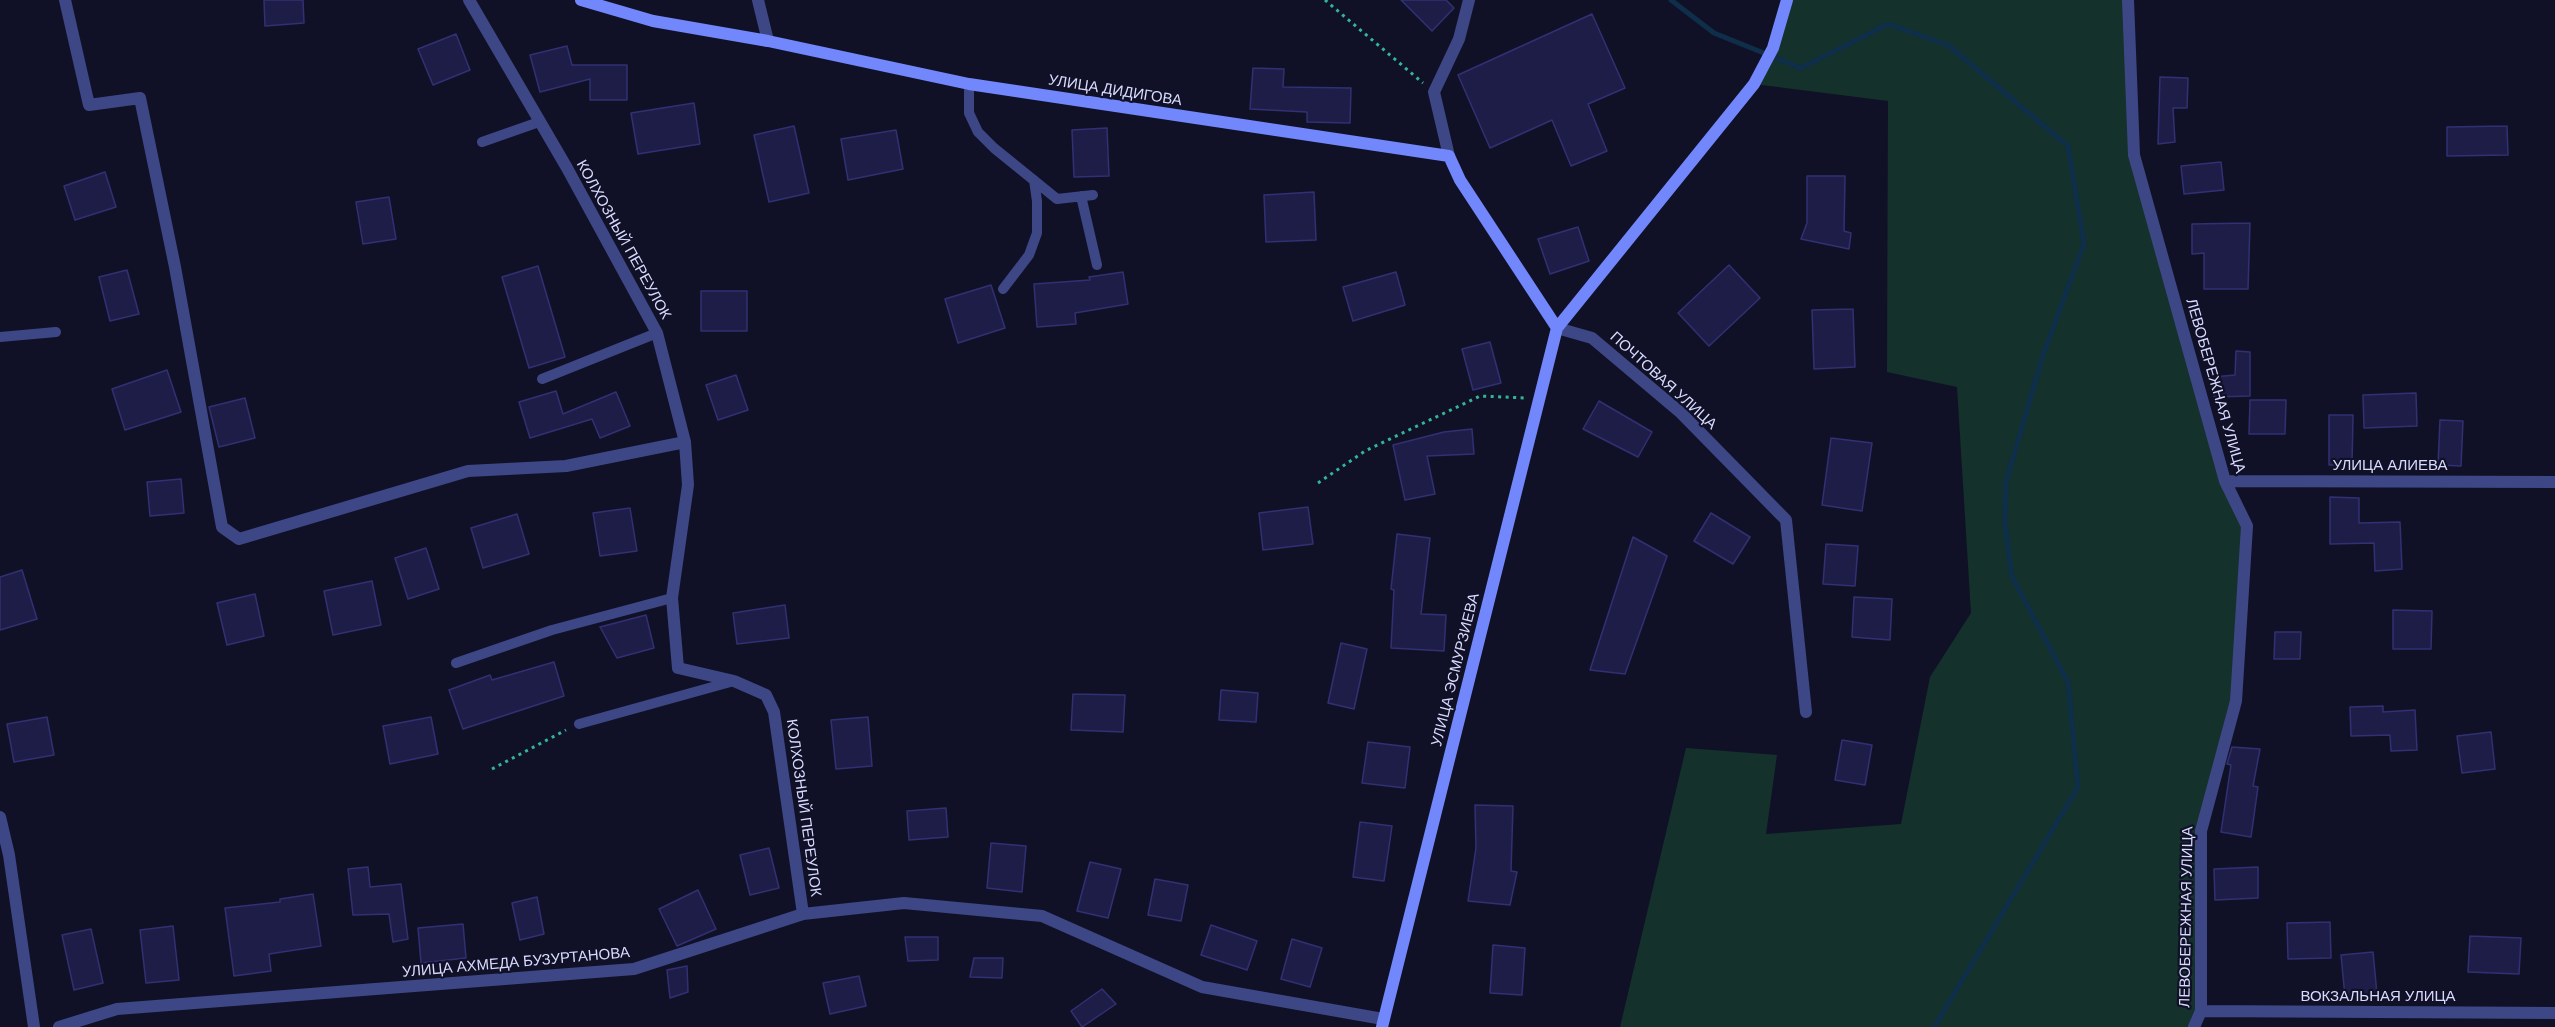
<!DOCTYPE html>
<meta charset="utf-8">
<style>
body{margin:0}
canvas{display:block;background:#101127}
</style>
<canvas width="2555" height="1027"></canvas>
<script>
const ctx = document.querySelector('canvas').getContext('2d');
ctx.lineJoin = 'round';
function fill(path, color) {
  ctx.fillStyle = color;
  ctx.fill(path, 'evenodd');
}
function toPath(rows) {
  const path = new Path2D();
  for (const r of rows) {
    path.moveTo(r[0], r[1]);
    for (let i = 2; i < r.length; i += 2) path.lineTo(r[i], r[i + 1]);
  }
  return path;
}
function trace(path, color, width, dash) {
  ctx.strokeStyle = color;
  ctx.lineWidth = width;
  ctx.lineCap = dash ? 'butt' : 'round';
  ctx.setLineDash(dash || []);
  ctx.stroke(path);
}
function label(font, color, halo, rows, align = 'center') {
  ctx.font = font + ' "DM Sans",sans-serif';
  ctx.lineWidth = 4.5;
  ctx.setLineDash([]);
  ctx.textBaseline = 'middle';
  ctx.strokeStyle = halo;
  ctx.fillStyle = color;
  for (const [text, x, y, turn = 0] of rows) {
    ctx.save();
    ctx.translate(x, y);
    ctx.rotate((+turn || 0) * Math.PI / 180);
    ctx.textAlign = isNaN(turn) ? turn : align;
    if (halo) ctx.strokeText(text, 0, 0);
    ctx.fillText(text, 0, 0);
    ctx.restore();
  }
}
const green = toPath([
 [1787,0,2128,0,2134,155,2225,481,2247,526,2236,701,2201,831,2201,1011,2194,1027,1620,1027,1686,748,1777,755,1766,834,1901,824,1930,677,1971,613,1957,387,1887,372,1888,101,1754,84]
]);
const stream = toPath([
 [1671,0,1714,33,1801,68,1888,24,1948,45,2068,146,2084,244,2043,355,2006,482,2005,523,2012,577,2068,682,2078,787,1934,1027]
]);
const building = toPath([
 [264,0,303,0,304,23,265,26,264,0],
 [1401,0,1446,0,1454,8,1432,31,1401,0],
 [1592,14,1625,88,1588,104,1607,151,1571,166,1552,120,1490,148,1458,75,1592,14],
 [456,34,470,70,433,85,418,49,456,34],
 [567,46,572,65,627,65,627,100,590,100,590,79,540,92,530,55,567,46],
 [1253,68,1284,69,1283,87,1351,88,1350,123,1307,122,1307,112,1250,109,1253,68],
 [2160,77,2188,78,2187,108,2173,108,2175,142,2158,144,2160,77],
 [694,103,700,144,638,154,631,113,694,103],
 [794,126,809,193,769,202,754,135,794,126],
 [2507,126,2508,155,2447,156,2447,127,2507,126],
 [1107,128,1109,176,1074,177,1072,130,1107,128],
 [896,130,903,169,848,180,841,139,896,130],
 [2221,162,2224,190,2184,194,2181,166,2221,162],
 [105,172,116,207,75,220,64,186,105,172],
 [1807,176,1845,176,1844,231,1851,233,1849,249,1801,239,1807,223,1807,176],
 [1314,192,1316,240,1266,242,1264,195,1314,192],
 [389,197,396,239,363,244,356,202,389,197],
 [2250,223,2248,289,2204,289,2204,253,2192,254,2192,224,2250,223],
 [1578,227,1589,261,1550,274,1538,239,1578,227],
 [1729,265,1760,298,1709,346,1678,313,1729,265],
 [538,266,565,357,529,368,502,277,538,266],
 [127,270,139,314,110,321,99,277,127,270],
 [1123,272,1128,304,1075,313,1076,324,1037,327,1034,284,1090,280,1089,277,1123,272],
 [1396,272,1405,305,1353,321,1343,287,1396,272],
 [991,285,1005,328,958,343,945,299,991,285],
 [701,291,747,291,747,331,701,331,701,291],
 [1853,309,1855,367,1814,369,1812,310,1853,309],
 [1490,342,1501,383,1473,390,1462,349,1490,342],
 [2236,351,2250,352,2250,396,2214,397,2214,377,2235,375,2236,351],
 [167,370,181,412,125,430,112,389,167,370],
 [736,375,748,410,718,420,706,385,736,375],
 [556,391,563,414,616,392,630,426,600,438,592,419,530,438,519,402,556,391],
 [2416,393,2417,426,2364,428,2363,395,2416,393],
 [245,398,255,438,219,447,209,407,245,398],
 [2250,400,2286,400,2285,434,2249,434,2250,400],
 [1599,401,1652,432,1638,457,1583,429,1599,401],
 [2329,415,2353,415,2352,465,2329,465,2329,415],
 [2440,420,2463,421,2461,466,2438,465,2440,420],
 [1472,429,1474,454,1427,456,1435,494,1405,500,1393,445,1444,432,1472,429],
 [1831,438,1872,443,1862,511,1822,505,1831,438],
 [181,479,184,513,150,516,147,482,181,479],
 [2330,497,2359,498,2359,523,2400,522,2402,569,2375,571,2374,543,2330,544,2330,497],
 [1308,507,1313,544,1263,550,1259,513,1308,507],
 [630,508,637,551,600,556,593,513,630,508],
 [1711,513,1750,537,1733,564,1694,541,1711,513],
 [517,514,529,554,483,568,471,528,517,514],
 [1397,534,1430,538,1421,614,1446,615,1444,651,1391,648,1394,590,1391,589,1397,534],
 [1633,537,1667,556,1625,674,1590,670,1633,537],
 [1826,544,1858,546,1855,586,1823,584,1826,544],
 [426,548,439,589,408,599,395,558,426,548],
 [22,570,37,619,0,630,0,577,22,570],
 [372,581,381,625,333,635,324,591,372,581],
 [255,594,264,636,227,645,217,603,255,594],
 [1854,597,1892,599,1890,640,1852,637,1854,597],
 [785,605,789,638,737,644,733,613,785,605],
 [2393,610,2432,611,2431,649,2393,649,2393,610],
 [646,615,654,648,617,658,600,627,646,615],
 [2275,632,2301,632,2300,659,2274,659,2275,632],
 [1341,643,1367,649,1354,709,1328,703,1341,643],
 [554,662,564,696,463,729,449,690,490,675,492,680,554,662],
 [1221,690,1258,693,1256,722,1219,720,1221,690],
 [1073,694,1125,695,1123,732,1071,730,1073,694],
 [2383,706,2383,712,2415,710,2417,750,2391,751,2390,735,2351,736,2350,707,2383,706],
 [47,717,54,755,14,762,7,724,47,717],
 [431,717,438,754,390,764,383,726,431,717],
 [868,717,872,766,836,769,831,720,868,717],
 [2491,732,2495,769,2462,773,2457,736,2491,732],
 [1842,740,1872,745,1865,785,1835,780,1842,740],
 [1368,742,1410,747,1405,788,1362,783,1368,742],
 [2232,747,2260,749,2253,786,2258,787,2251,837,2221,832,2231,765,2227,764,2232,747],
 [1475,805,1513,806,1511,871,1517,872,1510,905,1468,901,1476,848,1475,805],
 [946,808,948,837,909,840,907,811,946,808],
 [1360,822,1392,826,1384,881,1353,877,1360,822],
 [991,843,1026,846,1022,892,987,888,991,843],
 [769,848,779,888,750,895,740,855,769,848],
 [1090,862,1121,869,1108,918,1077,911,1090,862],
 [368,867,370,887,401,884,408,939,393,942,389,914,353,915,348,869,368,867],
 [2258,867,2258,898,2215,900,2214,869,2258,867],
 [1155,879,1188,885,1181,921,1148,915,1155,879],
 [698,890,716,929,677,946,659,909,698,890],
 [313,894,321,946,269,954,271,971,234,976,225,908,280,902,280,899,313,894],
 [537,897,544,934,520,940,512,903,537,897],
 [2330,922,2331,958,2288,959,2287,923,2330,922],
 [463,924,466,958,421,963,418,928,463,924],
 [1211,925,1257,941,1247,970,1201,955,1211,925],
 [173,926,179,980,146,983,140,930,173,926],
 [91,929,103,983,74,990,62,935,91,929],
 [2470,936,2521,938,2519,974,2468,972,2470,936],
 [905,937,938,937,938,960,908,961,905,937],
 [1292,939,1322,948,1310,987,1281,979,1292,939],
 [1493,945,1525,948,1522,995,1490,993,1493,945],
 [2373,952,2377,994,2345,997,2341,955,2373,952],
 [974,958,1003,958,1002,978,970,977,974,958],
 [687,966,688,992,670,998,667,970,687,966],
 [859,976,866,1006,830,1014,823,983,859,976],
 [1102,989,1116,1004,1082,1027,1071,1011,1102,989]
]);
const path = toPath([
 [1325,0,1423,83],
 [1318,483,1365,451,1480,396,1526,398],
 [492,769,566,730]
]);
const lane = toPath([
 [969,84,969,113,978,132,994,148,1057,199,1093,195],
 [482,142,539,122],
 [1081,196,1097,265],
 [1003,289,1029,255,1037,233,1037,201,1034,180],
 [0,337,56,332],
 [542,379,657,333],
 [456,663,552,630,672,598],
 [579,724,734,681]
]);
const street = toPath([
 [65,0,89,105,140,98,175,267,222,527,239,539,468,471,566,466,685,442],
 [469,0,567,168,657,333,685,442,688,485,672,598,678,668,734,681,766,695,774,712,803,914],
 [758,0,768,41],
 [2128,0,2134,155,2225,481,2247,526,2236,701,2201,831,2201,1011,2194,1027],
 [1449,156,1434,92,1459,39,1469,0],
 [1557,328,1592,338,1681,413,1786,520,1806,712],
 [2225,481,2555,482],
 [0,817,9,855,34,1027],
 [2201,1011,2555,1013],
 [59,1027,117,1009,634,969,803,914,904,903,1042,916,1202,987,1383,1019]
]);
const secondary = toPath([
 [581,0,653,21,768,41,969,84,1449,156,1460,180,1557,328],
 [1382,1027,1557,328,1754,84,1773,48,1787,0]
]);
const streetNames = [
 ["УЛИЦА ДИДИГОВА",1115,91,9],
 ["КОЛХОЗНЫЙ ПЕРЕУЛОК",623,240,61],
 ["ПОЧТОВАЯ УЛИЦА",1663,381,42],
 ["ЛЕВОБЕРЕЖНАЯ УЛИЦА",2215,386,74],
 ["УЛИЦА АЛИЕВА",2390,466],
 ["УЛИЦА ЭСМУРЗИЕВА",1456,670,-76],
 ["КОЛХОЗНЫЙ ПЕРЕУЛОК",803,808,82],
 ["ЛЕВОБЕРЕЖНАЯ УЛИЦА",2187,917,-89],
 ["УЛИЦА АХМЕДА БУЗУРТАНОВА",516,963,-5],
 ["ВОКЗАЛЬНАЯ УЛИЦА",2378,997]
];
fill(green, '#14312b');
trace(stream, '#0e2e49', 5);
fill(building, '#1e1d48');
trace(building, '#313073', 1.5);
trace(path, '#33b697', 3, [3, 4.5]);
trace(lane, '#3d4785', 10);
trace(street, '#3d4785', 12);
trace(secondary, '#7287fb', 12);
label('15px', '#d8dafe', '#101127', streetNames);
</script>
